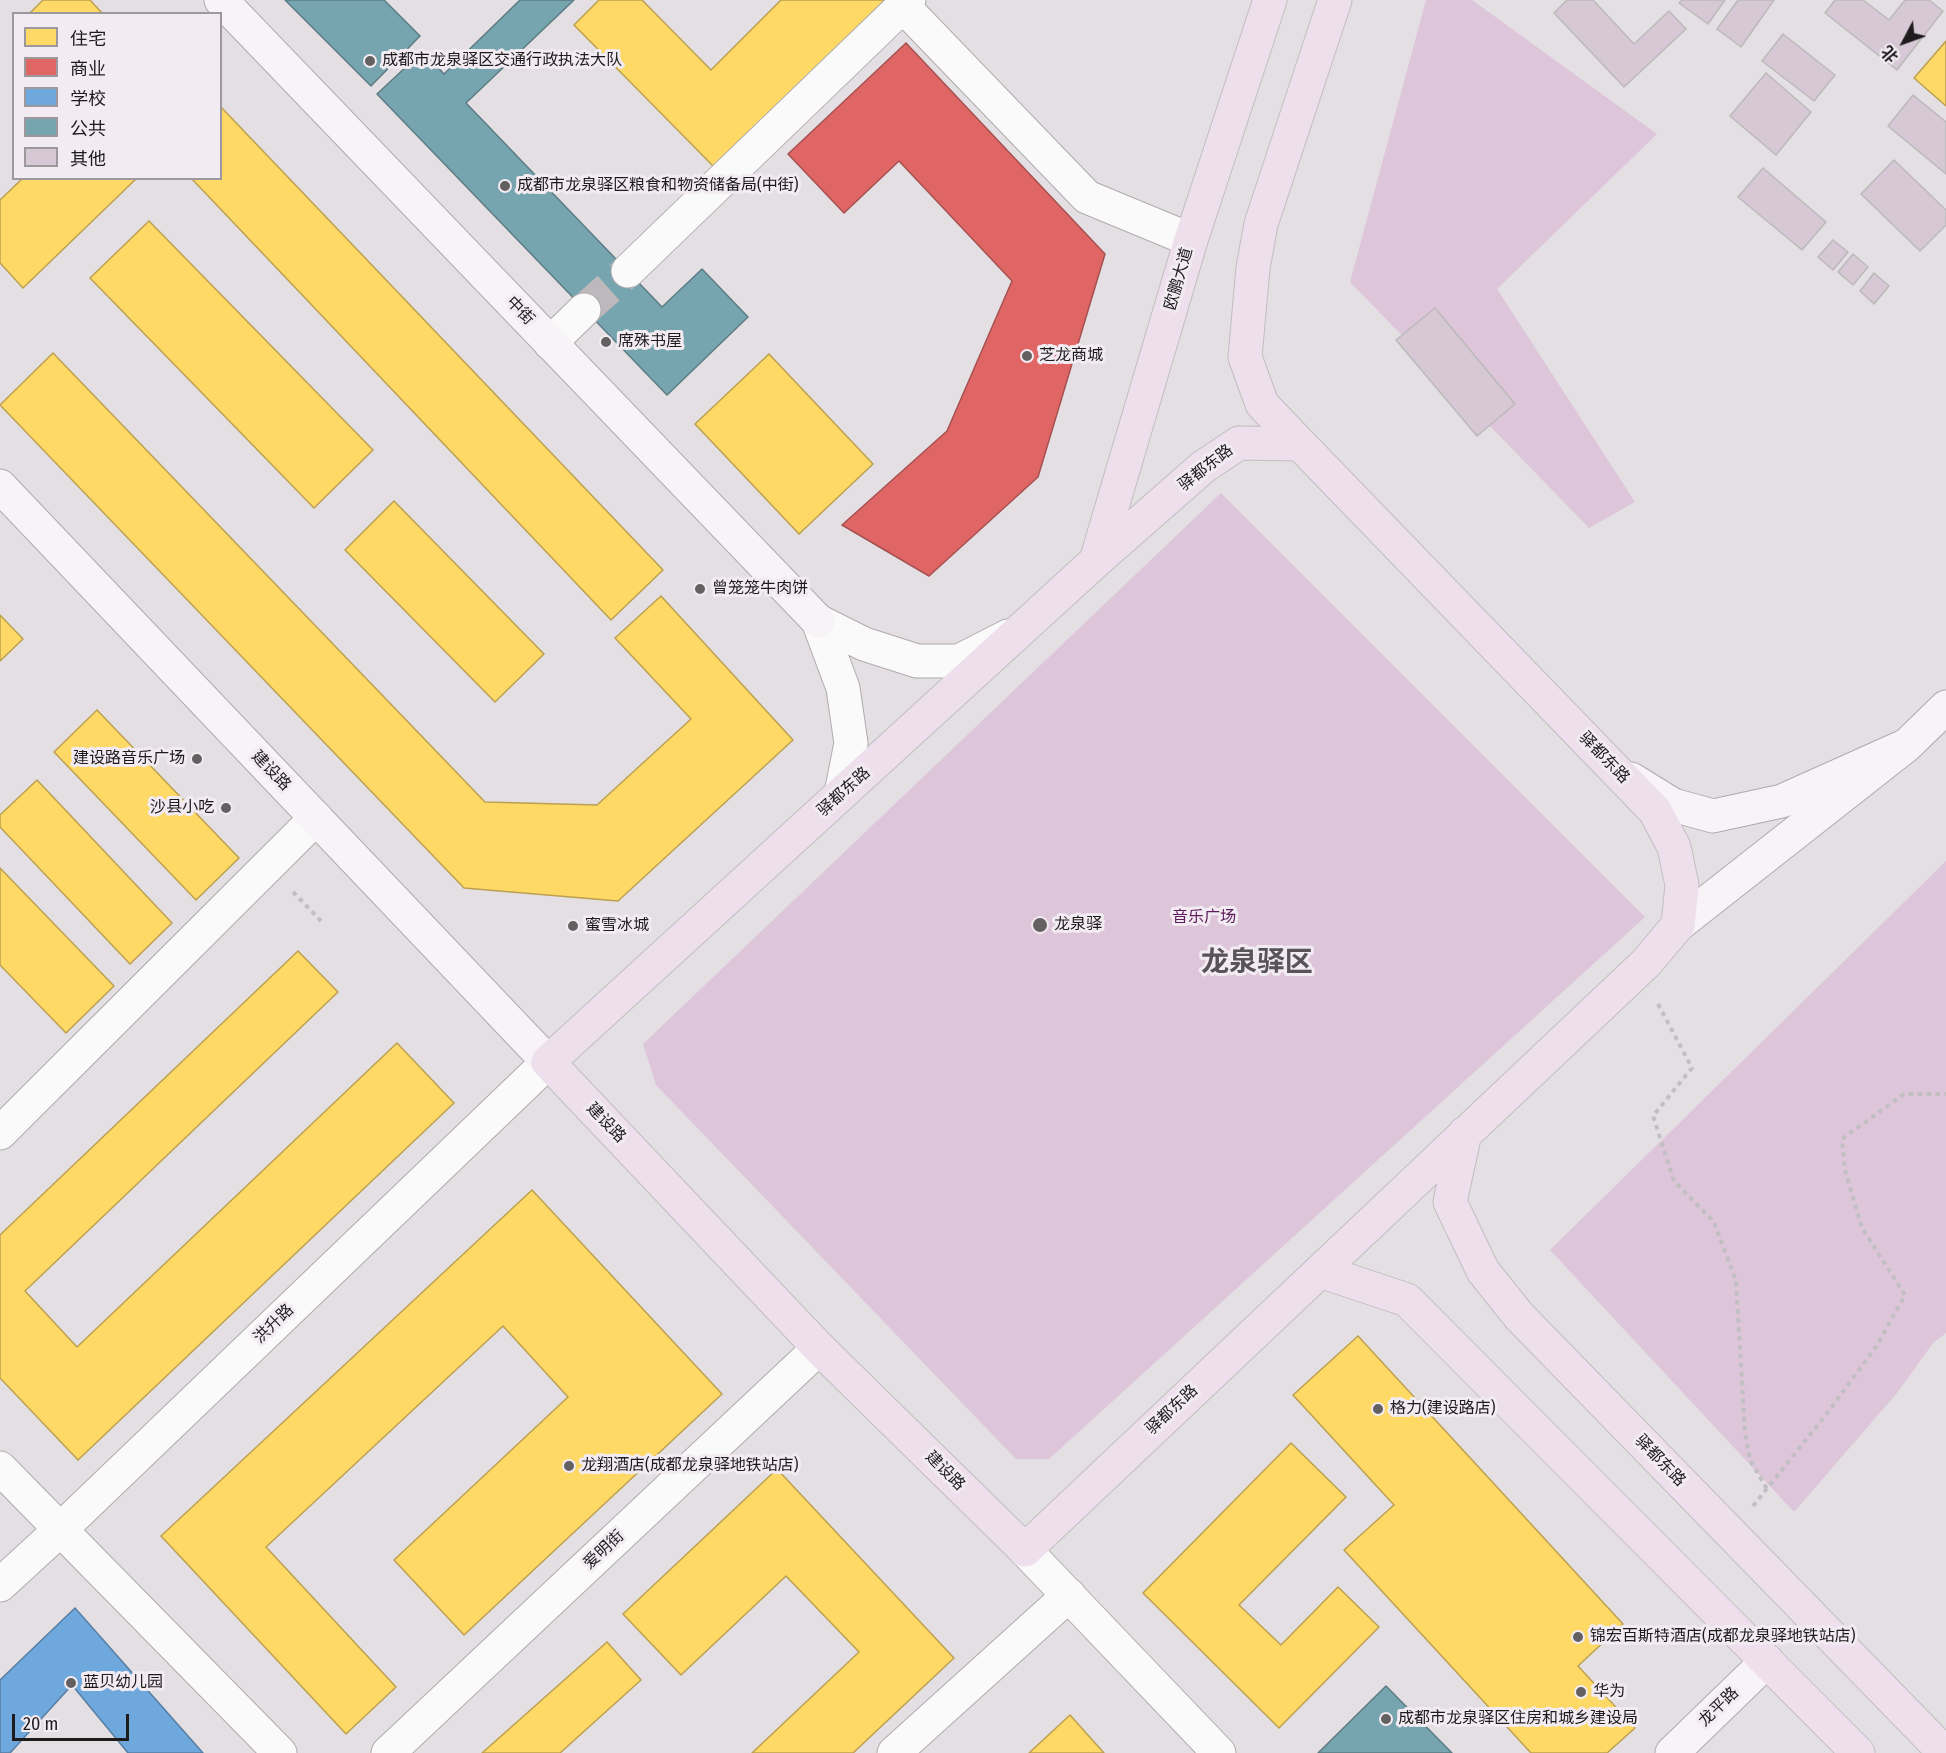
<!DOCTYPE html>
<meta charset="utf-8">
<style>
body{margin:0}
#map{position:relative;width:1946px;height:1753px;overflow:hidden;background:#e4dfe3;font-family:"Fira Sans Condensed","Noto Sans SC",sans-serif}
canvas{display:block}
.legend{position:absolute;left:12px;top:12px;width:210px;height:168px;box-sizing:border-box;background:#f2ebf1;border:2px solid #9d989c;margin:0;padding:8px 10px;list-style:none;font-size:18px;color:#1e1b1d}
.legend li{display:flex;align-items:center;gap:12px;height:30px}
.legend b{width:30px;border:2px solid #9d989c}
.north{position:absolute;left:1874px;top:12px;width:60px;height:60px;-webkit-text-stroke:4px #f2ebf1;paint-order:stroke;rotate:229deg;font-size:16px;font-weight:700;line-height:24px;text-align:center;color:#1e1b1d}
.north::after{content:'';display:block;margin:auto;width:21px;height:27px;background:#1e1b1d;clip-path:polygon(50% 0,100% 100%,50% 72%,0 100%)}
.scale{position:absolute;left:12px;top:1714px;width:117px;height:27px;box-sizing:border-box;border:3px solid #1e1b1d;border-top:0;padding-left:8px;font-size:18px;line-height:21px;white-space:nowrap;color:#1e1b1d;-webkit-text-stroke:4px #f2ebf1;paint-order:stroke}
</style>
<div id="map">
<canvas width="1946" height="1753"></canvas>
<ul class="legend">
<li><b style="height:16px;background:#ffd966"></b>住宅</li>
<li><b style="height:16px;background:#e06666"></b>商业</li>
<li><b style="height:16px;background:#6fa8dc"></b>学校</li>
<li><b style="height:16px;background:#76a5af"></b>公共</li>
<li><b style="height:16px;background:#d6c8d4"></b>其他</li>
</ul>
<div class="north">北</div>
<div class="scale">20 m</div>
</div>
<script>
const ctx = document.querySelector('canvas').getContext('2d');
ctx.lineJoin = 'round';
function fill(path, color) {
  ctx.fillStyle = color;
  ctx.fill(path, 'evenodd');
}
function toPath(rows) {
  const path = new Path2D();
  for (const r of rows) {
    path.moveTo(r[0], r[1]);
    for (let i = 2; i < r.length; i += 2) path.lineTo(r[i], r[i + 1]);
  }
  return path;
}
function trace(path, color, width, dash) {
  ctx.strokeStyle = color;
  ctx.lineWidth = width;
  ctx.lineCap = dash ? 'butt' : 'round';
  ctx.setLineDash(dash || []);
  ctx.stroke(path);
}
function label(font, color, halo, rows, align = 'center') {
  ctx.font = font + ' "Fira Sans Condensed","Noto Sans SC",sans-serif';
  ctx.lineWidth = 6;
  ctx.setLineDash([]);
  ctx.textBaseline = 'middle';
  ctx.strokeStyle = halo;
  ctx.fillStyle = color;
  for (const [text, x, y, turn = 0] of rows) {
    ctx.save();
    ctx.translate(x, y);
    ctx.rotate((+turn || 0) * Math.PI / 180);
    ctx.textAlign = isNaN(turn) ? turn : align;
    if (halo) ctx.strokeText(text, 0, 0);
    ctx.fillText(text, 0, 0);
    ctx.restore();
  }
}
const green = toPath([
 [1426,0,1472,0,1657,134,1497,289,1635,502,1589,528,1350,282],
 [1221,493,1645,917,1049,1459,1016,1459,656,1085,643,1044],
 [1946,861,1946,1333,1933,1343,1897,1393,1794,1512,1550,1250]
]);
const homes = toPath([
 [43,0,90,0,103,14,29,14,43,0],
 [599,0,642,0,711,70,781,0,885,0,715,168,574,25,599,0],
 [1946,41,1946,106,1914,78,1946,41],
 [220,106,663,570,611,620,191,178,220,178,220,106],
 [23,178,137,178,23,288,0,263,0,200,23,178],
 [149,221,373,450,314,508,90,278,149,221],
 [53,353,485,802,597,805,691,719,615,638,661,596,793,740,618,901,464,888,0,405,53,353],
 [769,354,873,464,799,534,695,424,769,354],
 [394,501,544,654,495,702,345,550,394,501],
 [0,615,23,639,0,661,0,615],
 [97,710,239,858,196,900,54,752,97,710],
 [37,780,172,923,130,964,0,827,0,815,37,780],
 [0,868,114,986,66,1033,0,965,0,868],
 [298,951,338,992,25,1291,77,1347,397,1043,454,1103,78,1460,0,1378,0,1235,298,951],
 [532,1190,722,1394,464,1635,394,1560,568,1397,503,1326,266,1547,396,1687,346,1734,161,1536,532,1190],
 [1358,1336,1623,1624,1578,1666,1635,1728,1607,1753,1531,1753,1344,1550,1394,1505,1293,1395,1358,1336],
 [1291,1443,1346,1497,1239,1605,1281,1645,1338,1587,1379,1627,1279,1728,1143,1593,1291,1443],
 [777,1469,954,1658,853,1753,752,1753,859,1652,786,1576,681,1675,623,1614,777,1469],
 [607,1642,641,1680,560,1753,482,1753,607,1642],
 [1070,1715,1104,1753,1029,1753,1070,1715]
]);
const shops = toPath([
 [906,43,1105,254,1038,477,929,576,842,525,947,431,1012,281,899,161,844,213,788,154,906,43]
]);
const schools = toPath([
 [75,1608,203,1753,128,1753,72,1685,10,1753,0,1753,0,1680,75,1608]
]);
const public = toPath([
 [285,0,384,0,420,36,371,86,285,0],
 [520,0,574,0,466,103,662,307,702,269,748,317,667,395,377,94,423,51,444,74,520,0],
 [1386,1686,1452,1753,1318,1753,1386,1686]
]);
const building = toPath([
 [1567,0,1593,0,1634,44,1669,11,1686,29,1624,87,1554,13,1567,0],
 [1682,0,1725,0,1708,24,1679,3,1682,0],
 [1738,0,1774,0,1741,47,1717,29,1738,0],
 [1835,0,1863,0,1889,20,1905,0,1929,0,1943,11,1897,70,1825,13,1835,0],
 [1783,34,1835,75,1814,101,1762,61,1783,34],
 [1766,73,1811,112,1776,155,1730,116,1766,73],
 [1913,95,1946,122,1946,174,1888,126,1913,95],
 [1894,160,1946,210,1946,225,1920,251,1861,194,1894,160],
 [1763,168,1826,222,1802,250,1738,197,1763,168],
 [1833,240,1848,252,1833,270,1818,257,1833,240],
 [1853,254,1868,267,1853,285,1838,272,1853,254],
 [1874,273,1889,286,1874,304,1860,291,1874,273],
 [1435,308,1515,404,1477,436,1396,340,1435,308]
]);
const streetTunnel = toPath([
 [584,310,628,271]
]);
const path = toPath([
 [293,892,321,921],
 [1658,1004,1692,1068,1653,1116,1674,1181,1714,1222,1736,1281,1745,1433,1750,1460,1767,1489],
 [1753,1506,1825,1416,1876,1347,1905,1295,1862,1228,1845,1170,1842,1139,1904,1094,1946,1094]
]);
const street = toPath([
 [903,6,1087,197,1191,240],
 [628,271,909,0],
 [550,343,584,310],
 [841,794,851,743,843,688,818,621,864,644,917,661,959,661,1008,636],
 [0,1133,316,818],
 [0,1468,280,1753],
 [1025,1550,1219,1753],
 [0,1585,61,1529,548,1062],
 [388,1753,819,1348],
 [894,1753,1069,1595]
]);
const secondary = toPath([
 [221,0,818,621],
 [0,486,548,1062],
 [1907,745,1946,707],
 [1631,779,1673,805,1713,816,1782,801,1907,745,1678,925],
 [1672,1753,1767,1661]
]);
const highway = toPath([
 [1239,443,1300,444,1655,811,1674,847,1682,885,1678,925,1646,963,1025,1550,819,1348,548,1062,1096,561,1203,467,1239,443],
 [1300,444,1262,404,1245,357,1253,268,1261,224,1335,0],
 [1096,561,1191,240,1270,0],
 [1465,1133,1450,1202,1483,1271,1519,1316,1945,1753],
 [1320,1271,1407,1300,1858,1753]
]);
const markers = [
 [370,61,6,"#636062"],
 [505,186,6,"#636062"],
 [606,342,6,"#636062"],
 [1027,356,6,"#636062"],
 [700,589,6,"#636062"],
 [197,759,6,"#636062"],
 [226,808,6,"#636062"],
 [1040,925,8,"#636062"],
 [573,926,6,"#636062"],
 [1378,1409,6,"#636062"],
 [569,1466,6,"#636062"],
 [1578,1637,6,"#636062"],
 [71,1683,6,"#636062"],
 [1581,1692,6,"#636062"],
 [1386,1719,6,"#636062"]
];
const poiNames = [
 ["成都市龙泉驿区交通行政执法大队",382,61],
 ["成都市龙泉驿区粮食和物资储备局(中街)",517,186],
 ["席殊书屋",618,342],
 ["芝龙商城",1039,356],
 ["曾笼笼牛肉饼",712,589],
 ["建设路音乐广场",185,759,"right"],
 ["沙县小吃",214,808,"right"],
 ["龙泉驿",1054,925],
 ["蜜雪冰城",585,926],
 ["格力(建设路店)",1390,1409],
 ["龙翔酒店(成都龙泉驿地铁站店)",581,1466],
 ["锦宏百斯特酒店(成都龙泉驿地铁站店)",1590,1637],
 ["蓝贝幼儿园",83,1683],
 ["华为",1593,1692],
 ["成都市龙泉驿区住房和城乡建设局",1398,1719]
];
const streetNames = [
 ["欧鹏大道",1179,279,-74],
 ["中街",520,311,46],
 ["驿都东路",1206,468,-38],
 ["驿都东路",1604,758,46],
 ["建设路",271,771,46],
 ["驿都东路",844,792,-42],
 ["建设路",606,1123,46],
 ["洪升路",274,1324,-44],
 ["驿都东路",1172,1410,-43],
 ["驿都东路",1660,1461,46],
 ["建设路",945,1471,45],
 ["爱明街",604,1550,-43],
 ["龙平路",1719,1707,-44]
];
const parkNames = [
 ["音乐广场",1204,918]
];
const townNames = [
 ["龙泉驿区",1257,963]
];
fill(green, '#ddc5da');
fill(homes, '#ffd966');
trace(homes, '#bca050', 1.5);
fill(shops, '#e06666');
trace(shops, '#a65050', 1.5);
fill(schools, '#6fa8dc');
trace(schools, '#577ea3', 1.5);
fill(public, '#76a5af');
trace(public, '#5c7c83', 1.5);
fill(building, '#d6c8d4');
trace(building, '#bcb9bb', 1.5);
trace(streetTunnel, '#bcb8bb', 33, [33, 16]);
trace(street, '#aeaaad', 35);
trace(secondary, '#aeaaad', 35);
trace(highway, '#c0bebf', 35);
trace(path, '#c1bfc1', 4, [4.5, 4.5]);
trace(street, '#fbfafb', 33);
trace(secondary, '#f7f3f7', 33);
trace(highway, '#eddfec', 33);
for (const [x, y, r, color] of markers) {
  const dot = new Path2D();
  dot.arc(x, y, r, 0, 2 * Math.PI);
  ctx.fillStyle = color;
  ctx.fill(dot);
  trace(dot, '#f2ebf1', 2);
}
label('16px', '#1e1b1d', '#f2ebf1', poiNames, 'left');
label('16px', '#1e1b1d', '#f2ebf1', streetNames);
label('16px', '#5d1b5b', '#f2ebf1', parkNames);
label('bold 28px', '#585358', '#f2ebf1', townNames);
</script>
